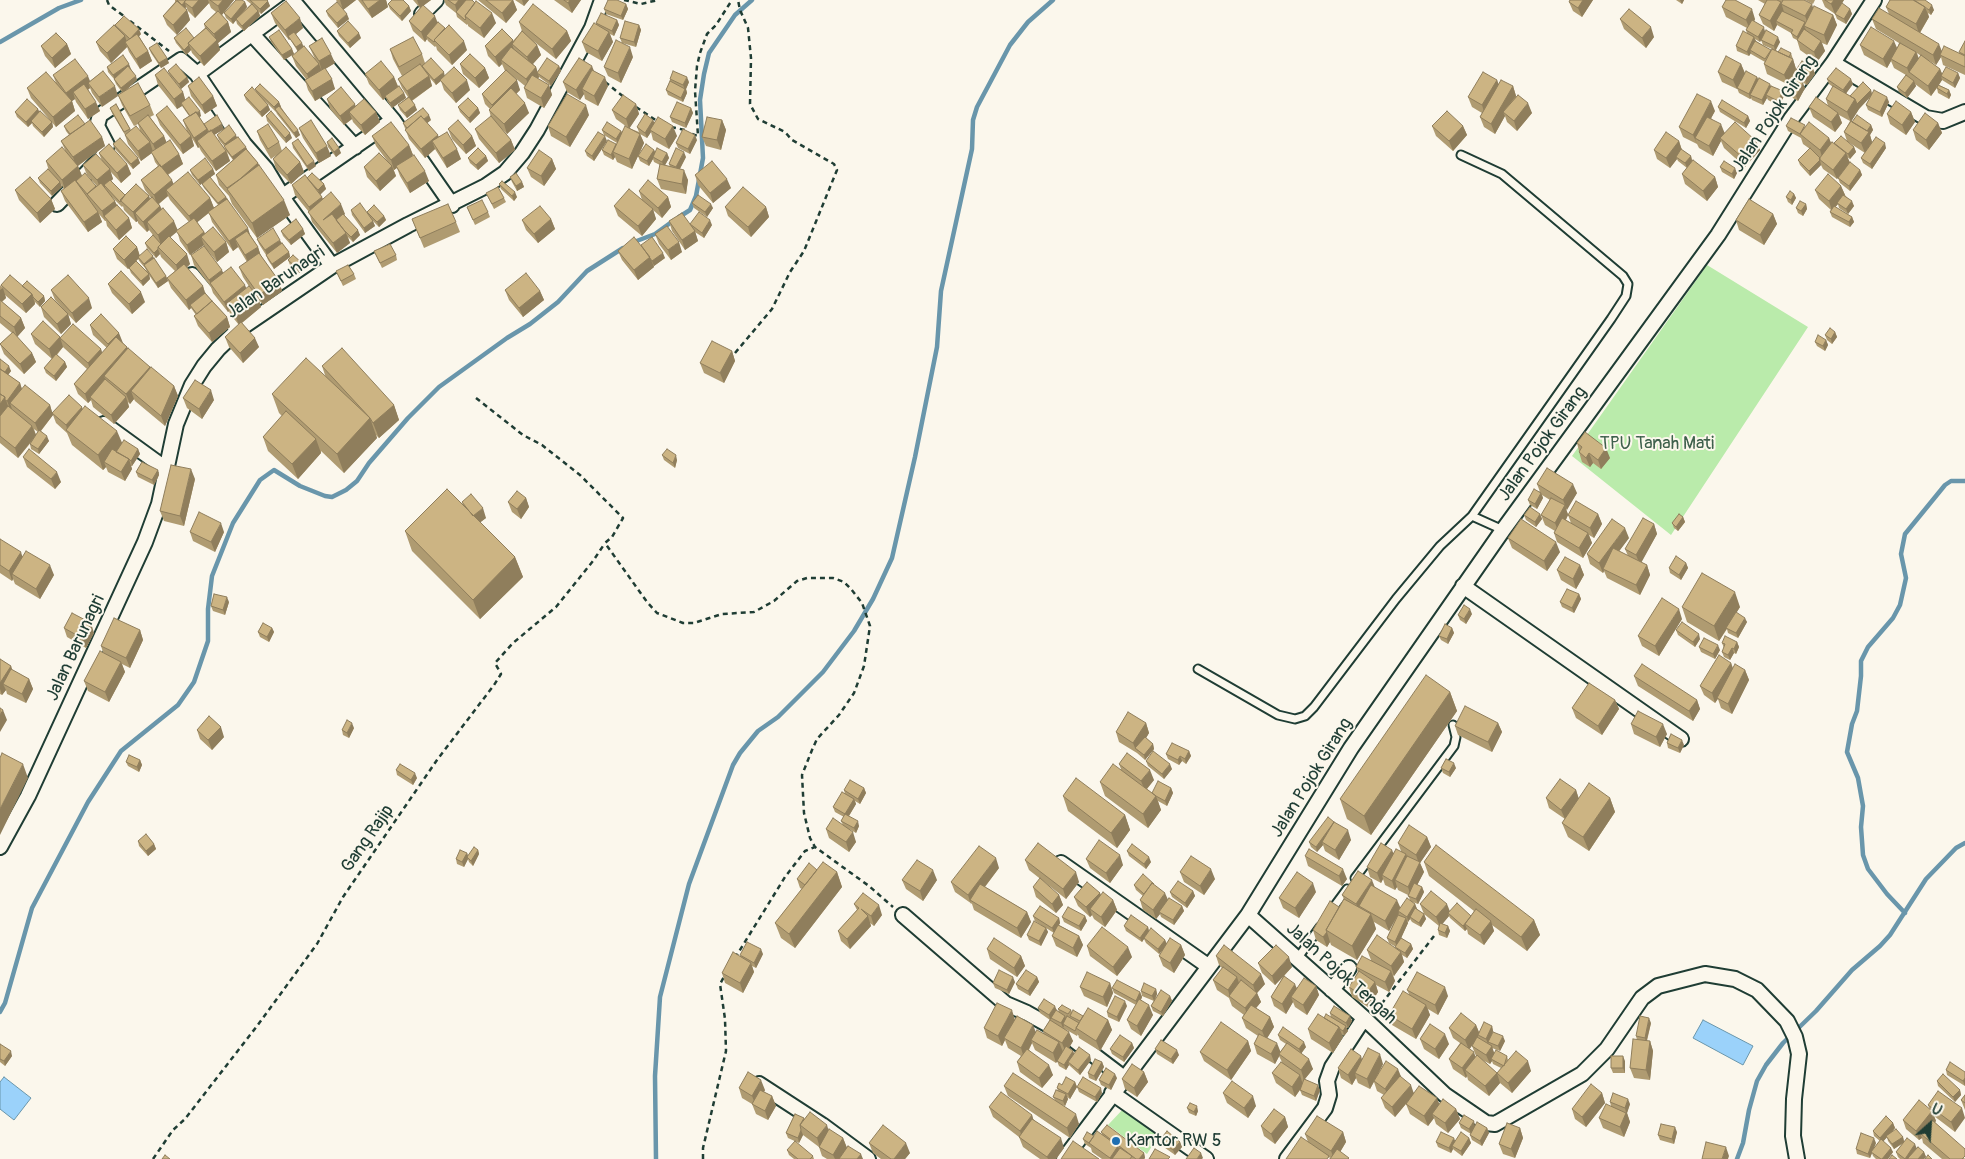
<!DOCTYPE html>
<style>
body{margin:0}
#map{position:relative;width:1965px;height:1159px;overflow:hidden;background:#fbf7ec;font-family:Pangolin,sans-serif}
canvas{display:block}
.north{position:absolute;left:1905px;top:1099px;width:50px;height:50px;-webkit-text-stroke:4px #fbf7ec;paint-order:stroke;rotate:26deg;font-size:14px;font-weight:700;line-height:20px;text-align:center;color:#1f3d34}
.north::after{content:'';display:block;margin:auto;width:18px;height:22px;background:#1f3d34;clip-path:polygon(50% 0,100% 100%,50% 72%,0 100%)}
</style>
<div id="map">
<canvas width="1965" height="1159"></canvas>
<div class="north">U</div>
</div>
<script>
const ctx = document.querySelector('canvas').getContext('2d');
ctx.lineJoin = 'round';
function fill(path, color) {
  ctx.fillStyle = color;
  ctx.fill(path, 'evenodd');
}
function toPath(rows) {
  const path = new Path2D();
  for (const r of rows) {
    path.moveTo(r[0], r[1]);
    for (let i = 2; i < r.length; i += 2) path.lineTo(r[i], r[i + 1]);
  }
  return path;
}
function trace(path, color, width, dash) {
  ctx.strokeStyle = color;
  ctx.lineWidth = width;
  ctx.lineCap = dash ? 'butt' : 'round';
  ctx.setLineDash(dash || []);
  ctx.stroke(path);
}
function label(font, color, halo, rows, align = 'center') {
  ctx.font = font + ' Pangolin,sans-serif';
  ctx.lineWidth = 4;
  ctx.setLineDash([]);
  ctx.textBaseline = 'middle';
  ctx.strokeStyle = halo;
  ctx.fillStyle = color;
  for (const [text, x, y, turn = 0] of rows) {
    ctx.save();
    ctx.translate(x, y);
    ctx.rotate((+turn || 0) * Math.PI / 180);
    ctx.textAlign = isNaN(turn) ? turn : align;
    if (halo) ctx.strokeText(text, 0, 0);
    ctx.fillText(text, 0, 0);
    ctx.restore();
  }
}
const green = toPath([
 [1707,265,1808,327,1671,535,1572,456],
 [1124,1108,1159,1135,1147,1154,1108,1125]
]);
const water = toPath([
 [1703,1020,1753,1046,1743,1065,1693,1038,1703,1020],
 [4,1077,31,1098,14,1120,0,1109,0,1082,4,1077]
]);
const stream = toPath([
 [0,42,59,8,81,0],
 [679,217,690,210,696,196,703,158,700,100,704,74,709,53,735,15,752,0],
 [634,242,655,234,673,221],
 [1905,913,1887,894,1868,869,1863,855,1861,827,1863,806,1858,778,1847,752,1852,724,1857,711,1861,676,1861,661,1868,647,1893,618,1900,605,1906,578,1901,554,1905,534,1945,485,1951,481,1965,481],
 [0,1012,5,1003,32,908,88,802,121,751,178,705,194,682,208,641,208,609,212,576,233,523,260,480,274,470,300,486,325,496,332,497,346,490,357,481,369,463,408,418,439,387,507,338,530,324,558,302,587,271,623,248],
 [656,1159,655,1076,660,997,689,884,733,765,740,753,758,731,778,717,823,672,854,631,873,599,892,558,915,457,937,347,941,291,972,149,973,120,977,107,1010,45,1028,22,1053,0],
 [1737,1159,1743,1143,1749,1110,1757,1081,1766,1065,1783,1043,1816,1011,1852,970,1880,946,1890,935,1926,879,1956,848,1965,843]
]);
const path = toPath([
 [107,0,109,5,125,17],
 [624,0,641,4,658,0],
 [130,21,169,51],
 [605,82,624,97],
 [636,107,657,121],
 [671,127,685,130],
 [692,134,698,136,695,91,697,66,700,53,707,34,716,25,732,0],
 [735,353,772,309,790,272,804,251,837,170,834,164,792,140,785,132,758,119,750,104,751,58,748,28,740,10,738,0],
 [476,398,523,435,542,445,580,475,623,518,612,537,605,543,647,602,657,613,683,623,694,623,722,614,754,612,774,601,797,581,807,578,833,578,844,582,851,589,862,603,870,626,864,666,854,693,839,715,817,739,812,750,802,775,804,813,810,838,815,847,869,886,893,907],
 [735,958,785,877,805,851,815,847],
 [1376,1011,1434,936],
 [153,1159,173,1130,185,1119,257,1026,317,944,343,897,437,760,494,685,501,674,495,663,513,643,556,607,593,561,605,543],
 [703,1159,703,1148,726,1051,725,1019,720,984,725,975]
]);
const lane = toPath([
 [1461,155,1502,174,1623,276,1628,284,1626,296,1611,319,1472,516,1503,530],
 [1198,669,1278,715,1295,719,1305,716,1314,707,1396,599,1440,546,1472,516],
 [1355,878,1454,746,1456,737,1453,725],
 [1330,912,1347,889],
 [1297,959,1320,927]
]);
const street = toPath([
 [292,0,393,120,452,205],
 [422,14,436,0],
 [251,33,355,147],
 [1833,63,1926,118,1943,121,1965,112],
 [197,74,288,7],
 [283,196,393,120],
 [57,204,103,156,107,145,97,126,100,115,181,60,197,74,244,144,266,169,287,204,332,266],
 [192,275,238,330],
 [104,424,166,469],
 [1463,586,1681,739],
 [0,847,28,796,145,542,159,504,176,424,192,385,204,366,218,349,238,330,332,266,408,225,486,186,505,173,522,153,537,130,592,28,602,0],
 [1061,863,1208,966],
 [903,915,1006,1004,1027,1013,1070,1037,1124,1078],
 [1248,915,1364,1018,1445,1095,1486,1123,1495,1124,1582,1074,1607,1049,1642,998,1658,986,1705,974,1735,979,1757,990,1787,1021,1795,1037,1799,1054,1794,1099,1793,1136,1797,1159],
 [1332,990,1349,968],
 [759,1084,822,1125,868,1159],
 [1112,1093,1206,1159],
 [1064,1159,1248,915,1351,748,1503,530,1718,235,1791,119,1833,63,1874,0],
 [1287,1159,1325,1108,1329,1095,1327,1081,1332,1067,1364,1018]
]);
const wall = toPath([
 [175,0,234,0,222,15,228,22,231,32,218,43,220,50,204,66,192,53,191,50,186,55,176,43,174,38,194,38,205,28,204,24,216,12,211,8,209,3,195,18,188,11,186,7,185,9,187,10,190,20,177,35,167,25,163,16,175,2],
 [246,0,267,0,270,6,261,14,259,12,260,16,244,31,237,24,236,20,233,24,226,18,224,13,245,2,247,7,245,10,251,4],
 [336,0,356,0,343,10],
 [358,0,386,0,388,7,372,18],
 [413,0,431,0,423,6,437,23,467,50,452,65,437,50,436,46,435,47,428,41,427,39,425,42,413,31,409,21,420,8],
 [444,0,472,0,496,23,484,38,468,26,468,24,467,25,457,17,456,13,446,5],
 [478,0,513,0,517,10,506,23],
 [515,0,529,0,524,6],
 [554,0,581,0,572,13],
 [1593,0,1582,17,1573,11,1569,2],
 [1676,0,1684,0,1682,4],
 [1758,0,1804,0,1813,8,1833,15,1837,25,1827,45,1822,43,1825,51,1817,62,1800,50,1797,40,1793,38,1791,33,1777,25,1774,31,1763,24,1759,15,1765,4],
 [1805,0,1815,0,1813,4],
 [1822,0,1844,0,1835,14,1825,7],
 [1890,0,1934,10,1931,15,1928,13,1929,17,1920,33,1942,51,1960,53,1965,41,1965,75,1943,65,1941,57,1936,65,1928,60,1940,69,1942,74,1958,73,1960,78,1955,88,1942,80,1939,85,1949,90,1951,95,1949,99,1938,93,1937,88,1931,96,1915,84,1916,86,1907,98,1899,92,1897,87,1906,75,1894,68,1891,61,1887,68,1864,55,1860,45,1897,48,1899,43,1876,29,1872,19,1889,14,1886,7],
 [1917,53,1921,56,1919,59],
 [388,4,409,6,411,11,402,21,390,9],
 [626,4,628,9,623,20,606,14,604,9],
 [1722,7,1755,19,1754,22,1765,31,1780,42,1776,50,1778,52,1791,53,1796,69,1813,69,1815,74,1807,85,1796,78,1794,73,1792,77,1805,88,1798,101,1786,94,1784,89,1787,84,1767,74,1764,64,1765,62,1751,54,1751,53,1749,56,1737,51,1736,46,1747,33,1746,30,1747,28,1726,17],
 [1755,39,1760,42,1761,40,1763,45,1772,49,1771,51,1756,41],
 [1850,9,1852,14,1846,24,1837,19,1835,14],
 [326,11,349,19,338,28,328,16],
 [271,13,303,28,296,34,302,43,303,47,315,59,309,46,335,63,325,69,335,89,315,101,308,90,305,80,306,79,296,66,292,56,298,52,290,39,289,40,275,23],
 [1620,19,1654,37,1646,48,1624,29],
 [617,20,619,25,614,36,610,34,613,42,602,61,586,52,582,42,597,25,596,23],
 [519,22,567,31,571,41,556,59,532,40,537,45,541,55,533,64,536,67,538,73,559,66,561,71,551,86,539,77,538,79,549,85,552,95,544,108,527,98,524,88,525,86,514,77,520,90,516,94,529,113,507,134,501,128,511,140,515,150,499,163,479,139,475,129,491,117,489,110,490,109,485,104,482,94,505,71,502,64,499,67,488,56,485,46,513,41,522,31],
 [639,25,641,30,636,47,622,43,620,38],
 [116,27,141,34,139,36,148,51,152,61,140,69,129,52,127,47,111,63,100,51,96,42],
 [337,31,361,38,350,48,339,36],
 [269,37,292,49,294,54,284,60,271,42],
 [67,44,71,54,55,68,45,56,41,46],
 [149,48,169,63,161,68,151,53],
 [390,49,422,54,425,63,445,76,470,90,456,103,444,90,441,81,436,85,430,78,432,86,412,101,417,110,407,118,400,110,398,105,408,97,402,88,398,79,402,76,393,59],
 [633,57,621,83,608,76,604,67],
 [460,64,485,68,489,78,479,88,463,74],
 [1741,64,1745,73,1757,77,1758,79,1771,86,1784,96,1779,106,1768,100,1767,98,1763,105,1752,100,1751,98,1750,99,1739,93,1737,88,1737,89,1722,82,1718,72],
 [107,67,131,69,137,80,125,91,150,105,154,115,150,117,164,136,166,142,179,154,183,164,168,175,173,184,210,198,214,208,218,205,204,188,202,184,203,182,200,185,192,175,190,170,213,169,215,174,210,177,226,197,228,200,258,247,261,256,279,281,282,291,263,305,258,299,261,307,242,323,259,347,243,363,229,347,225,337,239,325,230,314,229,311,228,312,213,293,211,287,194,265,191,255,204,246,204,245,190,255,180,241,177,231,170,237,190,264,187,267,203,286,205,293,227,317,230,327,212,342,198,326,194,316,196,315,191,308,189,310,171,288,167,278,175,271,161,257,160,254,156,258,147,248,145,243,153,235,149,230,147,232,138,223,138,221,136,222,124,210,123,206,122,207,110,195,117,205,129,218,132,228,119,240,107,226,106,221,105,221,99,214,102,222,88,232,65,201,61,191,64,189,61,184,62,187,52,196,40,183,38,178,49,171,46,161,65,150,61,141,69,135,66,131,64,126,85,124,102,137,105,146,78,166,82,176,97,186,87,175,83,165,102,161,99,153,127,164,131,174,121,183,110,171,113,179,111,181,125,195,149,196,150,199,151,198,145,190,141,180,158,166,155,162,152,153,141,161,128,144,125,135,112,113,110,108,116,104,131,130,140,130,138,124,134,126,122,105,118,95,122,92,116,84,114,79,108,72],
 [168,196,170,200,189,222,178,230,162,209,159,204],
 [209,213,212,222,233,251,238,247,247,262,239,267,243,277,252,291,246,288,223,273,208,251,217,262,229,252,226,242,205,233,197,222],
 [103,71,102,107,92,93,90,88,88,90,100,111,88,119,76,102,75,99,72,101,75,111,56,127,31,98,27,88,56,83,53,75,90,81],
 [168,71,187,77,189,82,181,89,170,76],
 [594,71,608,86,598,106,585,99,584,94,580,100,567,92,563,82],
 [365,74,394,77,398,86,404,93,406,98,392,108,387,101,386,97,383,100,369,84],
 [155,75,183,92,185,100,201,116,199,117,204,124,224,129,214,135,226,150,224,146,219,140,217,135,237,137,258,163,260,167,290,215,257,238,232,204,229,196,219,185,216,175,233,160,227,152,230,161,216,171,201,151,199,147,198,148,192,138,194,146,183,154,160,125,156,115,187,131,183,120,189,116,182,106,177,109,158,85],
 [670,79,689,82,686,89,687,93,683,102,668,95,666,90,670,81],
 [1827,79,1853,84,1846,93,1850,96,1871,90,1872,94,1889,102,1882,117,1868,110,1866,105,1871,96,1859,109,1851,121,1871,125,1873,130,1870,135,1872,142,1886,148,1872,169,1863,163,1861,158,1865,153,1848,142,1854,147,1856,152,1850,159,1847,157,1850,163,1837,179,1823,169,1821,165,1810,176,1800,165,1798,160,1810,149,1803,144,1801,138,1788,131,1786,126,1805,127,1829,138,1831,143,1835,145,1834,143,1847,141,1844,132,1850,121,1839,115,1842,123,1835,132,1813,117,1809,107,1828,106,1826,99,1833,87,1829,84],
 [1497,80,1498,85,1513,86,1516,96,1532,113,1517,131,1507,122,1505,116,1495,134,1484,127,1480,117,1482,113,1472,107,1468,97],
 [188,86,213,96,217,106,205,114,191,96],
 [255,89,279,102,281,107,300,135,296,138,277,114,276,112,265,101,268,105,270,110,262,117,246,100,244,95,256,92],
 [327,99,376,112,380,122,365,135,353,122,352,119,344,125,330,109],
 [636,104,639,114,629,128,639,132,637,127,653,120,654,122,677,136,669,149,653,140,651,132,647,138,640,134,644,143,639,155,654,150,655,152,667,153,669,158,665,165,670,167,669,164,686,157,680,169,688,180,686,194,661,189,657,179,660,165,654,162,653,159,649,166,640,161,638,156,632,169,617,162,615,157,613,160,604,155,602,150,616,144,617,143,604,135,602,130,621,131,622,132,627,127,616,119,612,110],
 [458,107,478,108,480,113,470,123,460,112],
 [1718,107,1748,116,1750,121,1746,128,1720,112],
 [691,108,693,113,686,128,672,122,670,117],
 [38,109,39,112,52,122,53,127,44,137,33,126,32,123,28,127,17,117,15,112],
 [1715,111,1711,118,1725,133,1756,141,1760,150,1745,167,1724,148,1721,141,1713,156,1699,148,1697,144,1683,137,1679,127],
 [1911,112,1915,122,1906,135,1890,124,1887,114],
 [589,115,570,147,551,136,548,126],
 [266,116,292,138,286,143,267,121],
 [431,120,427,123,439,137,461,159,447,168,435,149,425,158,409,139,403,123],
 [722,120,726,130,721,150,706,146,702,137],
 [1938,123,1942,133,1929,150,1916,140,1913,130],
 [1432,126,1463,126,1467,135,1453,151,1436,136],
 [299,128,331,156,319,163,303,138],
 [448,129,472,136,476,146,466,154,452,139],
 [257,131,279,142,282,151,300,162,304,172,291,184,276,169,273,159,277,155,271,159,260,140],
 [372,136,409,145,413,155,409,158,429,181,410,193,400,176,397,168,394,170,393,168,396,176,380,191,367,177,364,167,388,162,376,146],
 [697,140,690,154,678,148,676,143],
 [607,141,594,161,587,156,585,151],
 [1679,141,1682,150,1691,156,1692,160,1715,177,1718,187,1707,201,1685,184,1682,174,1687,168,1678,161,1677,159,1670,168,1657,159,1654,150],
 [327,142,341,153,336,157,328,147],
 [292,143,316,166,309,171,293,148],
 [113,144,138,158,140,163,133,169,115,149],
 [486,156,488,161,478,170,470,163,468,158],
 [552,159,556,169,544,186,531,177,527,168],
 [1720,167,1737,173,1734,179,1722,172],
 [1860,170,1862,175,1850,191,1840,183,1838,178],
 [695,175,731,188,713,203,698,185],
 [510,177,522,182,524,187,517,191,512,182],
 [307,178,324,184,326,189,320,194,323,199,345,214,344,215,360,235,353,242,348,237,350,243,337,253,312,222,309,212,295,195,292,185],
 [499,184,517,197,514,201,501,189],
 [1841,186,1845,195,1854,206,1848,214,1839,208,1838,204,1835,207,1852,217,1854,222,1850,227,1832,217,1830,212,1831,210,1819,199,1815,190],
 [15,190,51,199,55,209,40,223,19,200],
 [639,191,668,197,671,207,662,218,653,210,656,219,642,236,618,216,614,206,642,200],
 [486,193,504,198,506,202,494,209],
 [1794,194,1796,198,1792,205,1788,202,1786,197],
 [692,203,713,208,707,217,694,208],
 [1806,204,1807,209,1803,216,1798,213,1796,208],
 [467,207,488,212,490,217,475,225],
 [725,207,766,207,769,217,751,237,728,216],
 [351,210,368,214,367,212,384,216,386,220,379,227,372,220,375,226,365,233,352,215],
 [1773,214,1777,224,1764,245,1739,230,1736,220],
 [412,219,456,222,460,232,424,248],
 [551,219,555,229,538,243,526,230,522,220],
 [669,221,690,224,712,225,704,238,695,232,698,241,685,250,672,231],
 [303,229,305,234,291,245,283,236,281,231],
 [655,234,682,252,671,260,659,244],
 [257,239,282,243,289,252,290,257,274,269,268,260,266,255,259,244],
 [137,247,140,256,154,259,166,276,168,281,158,288,149,275,150,279,143,286,131,273,129,268,135,262,128,269,117,259,113,249],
 [138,259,140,262,145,268,148,274,136,261],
 [642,247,665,258,654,266,653,263,654,267,638,280,622,260,618,251],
 [374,251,396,255,397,260,382,268],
 [288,260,302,263,304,268,299,273,290,265],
 [336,271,354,274,356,279,343,286],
 [108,284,145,302,132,314,112,293],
 [0,285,2,287,1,285,22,286,44,296,45,301,40,307,35,302,35,304,26,313,5,295,6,298,2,302,21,318,25,328,17,337,32,353,36,362,24,374,4,354,0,344,12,333,0,323],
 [51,290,92,308,76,323,55,300],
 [505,290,540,291,544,300,523,317,509,300],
 [41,307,68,314,71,324,61,334,44,317],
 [90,325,123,343,127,347,128,349,150,367,150,368,174,386,178,396,165,426,135,401,134,399,130,404,128,402,129,407,114,424,93,407,91,400,88,403,78,394,74,384,87,369,64,348,63,347,57,355,65,362,67,367,56,381,46,373,44,368,52,359,35,344,31,334,61,338,101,349,102,353,107,348,93,335],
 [1835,332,1837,337,1832,344,1827,340,1825,335],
 [1826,340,1828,345,1825,351,1817,346,1815,342],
 [732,351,735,361,724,383,704,373,700,363],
 [0,359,11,371,8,375,20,383,22,389,50,405,52,413,83,409,122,443,138,449,140,454,132,466,131,466,132,469,125,481,108,472,106,467,103,470,72,445,67,433,56,423,53,415,41,431,49,441,39,454,31,449,30,444,33,440,18,458,0,443],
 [34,429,38,432,36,435],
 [322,366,394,405,399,420,379,438,376,435,377,438,344,473,321,451,321,453,298,479,268,451,263,437,282,416,279,413,272,394,326,378],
 [183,398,214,400,202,419,187,408],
 [1577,443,1610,458,1601,469,1593,463,1590,467,1582,462,1579,452,1579,451],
 [662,455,677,460,675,468,664,460],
 [23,457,61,482,55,489,27,467],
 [158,470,159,475,154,485,138,477,136,472],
 [195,479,184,526,164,521,160,511],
 [1537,484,1577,493,1566,510,1568,514,1598,514,1602,524,1594,538,1589,535,1592,543,1583,558,1557,542,1554,533,1555,531,1545,525,1541,515,1550,500,1542,495,1543,498,1537,509,1530,505,1528,500,1540,492],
 [1568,515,1571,523,1566,520],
 [526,498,529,507,521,519,512,512,508,502],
 [462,502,486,518,480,522,515,557,523,577,480,619,412,551,405,531,463,505],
 [1540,514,1542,519,1536,527,1526,520,1524,515],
 [1683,517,1685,522,1678,531,1674,528,1672,523],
 [1654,524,1657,534,1641,562,1647,565,1650,575,1640,595,1607,578,1604,571,1603,573,1590,564,1587,554,1629,538,1619,551,1628,556,1625,549],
 [190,532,224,532,215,552,193,541],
 [1508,538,1560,552,1547,571,1512,548],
 [0,539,22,556,54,575,40,599,15,584,13,579,12,581,0,573],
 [1686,563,1688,568,1681,580,1670,573,1669,568],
 [1580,565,1584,575,1576,589,1561,580,1557,570],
 [1579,594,1581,599,1574,613,1562,607,1560,602],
 [229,602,225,615,213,611,211,606],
 [1682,607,1740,607,1736,613,1747,622,1738,638,1728,633,1727,629,1719,641,1687,622],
 [1472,614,1466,624,1460,620,1458,615],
 [1682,619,1659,656,1642,646,1638,636],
 [64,628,94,633,86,648,67,637],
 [272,628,274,632,269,642,260,637,258,632],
 [1452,628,1454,633,1448,644,1441,640,1439,636],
 [140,630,143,640,130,668,122,664,125,672,109,702,88,691,84,681,103,652,101,646],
 [1676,630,1700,639,1695,647,1678,635],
 [1737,642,1739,647,1736,654,1734,653,1730,660,1724,657,1722,652,1724,648,1722,643],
 [1699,647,1720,650,1715,659,1701,652],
 [0,659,11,666,12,670,29,679,33,689,26,703,7,694,6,690,2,695,0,694],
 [1731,663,1733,668,1745,670,1749,680,1732,714,1721,708,1718,699,1715,703,1704,695,1700,686],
 [1634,676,1697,700,1700,709,1693,721,1638,686],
 [1450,692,1457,711,1371,835,1347,819,1340,799],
 [1615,700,1619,709,1602,735,1576,718,1572,708],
 [1146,723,1149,733,1146,738,1153,744,1154,749,1145,760,1137,753,1119,742,1116,732],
 [1498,723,1502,732,1492,752,1458,735,1455,726],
 [1631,724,1667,734,1660,747,1634,734],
 [354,728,349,738,343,735,342,730],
 [197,730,224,737,212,750,200,739],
 [1667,743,1684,745,1680,753,1668,748],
 [1189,751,1191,756,1186,764,1182,761,1179,765,1168,759,1166,754],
 [140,760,142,765,139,772,128,766,126,762],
 [1146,761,1172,769,1164,779,1148,766],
 [1119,764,1154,780,1147,789,1152,793,1171,788,1173,793,1167,806,1158,801,1161,810,1148,828,1105,796,1100,782,1121,769],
 [1441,768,1456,768,1450,777,1443,773],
 [396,770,417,778,413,785,397,775],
 [864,788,866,793,860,804,855,801,856,804,849,816,859,826,856,833,849,829,856,842,849,852,829,838,826,829,843,825,841,821,844,817,835,812,833,807,845,794,844,790],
 [1576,790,1579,799,1610,798,1615,812,1589,851,1568,837,1562,823,1565,819,1549,808,1546,798],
 [1063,796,1125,815,1130,830,1117,848,1068,811],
 [1334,822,1351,840,1339,860,1325,851,1323,845,1317,852,1311,847,1309,842],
 [1427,837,1431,847,1420,863,1424,872,1417,885,1422,887,1424,892,1418,904,1412,902,1415,904,1417,909,1424,914,1420,904,1471,916,1474,911,1429,876,1424,862,1534,920,1540,935,1527,951,1492,925,1494,931,1484,945,1468,934,1467,929,1465,931,1450,918,1449,916,1442,924,1448,926,1450,931,1447,938,1439,935,1438,930,1439,926,1424,914,1426,919,1421,927,1412,922,1410,919,1408,922,1407,921,1408,923,1401,938,1411,944,1413,949,1407,958,1402,955,1404,962,1394,976,1393,975,1395,981,1389,992,1376,985,1378,992,1368,1007,1352,997,1349,987,1358,972,1356,967,1371,960,1367,950,1396,948,1396,947,1389,943,1387,938,1397,915,1389,931,1374,922,1376,929,1357,960,1331,945,1330,942,1327,947,1316,940,1313,930,1339,907,1344,899,1342,895,1375,887,1400,908,1410,900,1408,895,1398,890,1397,887,1395,890,1385,885,1383,879,1381,883,1370,877,1367,867,1393,853,1401,851,1398,843],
 [138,841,154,844,156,849,148,856,139,846],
 [478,850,479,854,473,866,469,862,468,859,464,867,457,864,456,859,467,853,468,857],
 [1127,851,1151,862,1146,869,1129,856],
 [1305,856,1347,879,1342,886,1308,866],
 [1086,859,1123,865,1110,883,1090,868],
 [1025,860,1079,882,1066,899,1029,870],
 [999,868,985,887,1027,912,1031,922,1021,938,974,910,972,904,955,892,951,882],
 [817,870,837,872,842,887,795,948,781,938,775,923,802,889,800,888,797,879],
 [1180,872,1215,879,1204,895,1184,882],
 [902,880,937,880,923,901,906,889],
 [1134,885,1182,906,1184,911,1174,925,1161,917,1160,914,1156,919,1143,910,1140,900,1143,896,1136,890],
 [1033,887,1059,895,1063,905,1056,913,1036,897],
 [1193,891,1195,896,1187,908,1172,897,1170,892],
 [1316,892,1299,918,1283,908,1279,898],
 [1100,893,1101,895,1113,900,1117,910,1105,927,1094,919,1092,915,1090,917,1078,906,1074,897],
 [854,904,882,915,874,926,870,923,871,926,850,949,841,941,838,931,857,910],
 [1033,916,1059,918,1060,923,1059,925,1079,936,1083,945,1077,957,1056,946,1052,936,1054,933,1046,928,1048,932,1041,946,1029,940,1027,935,1041,925,1035,921],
 [1085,916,1087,921,1081,931,1064,922,1062,917],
 [1124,926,1148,927,1149,931,1165,940,1167,944,1181,945,1185,955,1174,973,1163,966,1159,956,1163,950,1159,954,1146,943,1144,939,1142,942,1126,931],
 [1087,946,1132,957,1117,976,1090,956],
 [987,949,1021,956,1025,966,1017,977,990,959],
 [763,954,756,968,752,966,754,972,743,993,725,983,722,973,740,956],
 [1216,956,1265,984,1257,993,1261,1002,1256,1008,1270,1017,1274,1027,1267,1038,1280,1052,1286,1044,1280,1040,1278,1035,1306,1047,1301,1053,1313,1069,1305,1079,1320,1090,1316,1101,1302,1095,1300,1090,1295,1097,1276,1083,1272,1073,1282,1062,1279,1056,1275,1064,1257,1054,1254,1044,1258,1036,1246,1028,1242,1018,1244,1015,1232,1006,1229,998,1217,990,1213,980,1222,968,1219,965],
 [1258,963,1292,967,1284,976,1297,988,1316,986,1319,995,1307,1015,1295,1007,1293,1002,1286,1014,1274,1006,1271,997,1283,977,1275,985,1262,973],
 [1037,977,1039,982,1030,996,1018,989,1016,984],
 [1015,982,1009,994,995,988,993,983],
 [1110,983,1113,993,1107,1007,1084,996,1080,987],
 [1112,988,1140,992,1142,997,1141,1000,1153,1015,1141,1036,1131,1029,1127,1020,1136,1005,1114,993],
 [1156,989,1157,994,1155,1000,1170,996,1172,1001,1163,1016,1153,1011,1151,1006,1154,1001,1142,996,1141,991],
 [1407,990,1448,996,1438,1015,1428,1009,1430,1015,1416,1039,1392,1025,1389,1015,1409,994],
 [1127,1006,1119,1022,1108,1017,1107,1012],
 [1038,1008,1056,1011,1059,1012,1058,1009,1071,1010,1072,1012,1083,1016,1108,1020,1112,1030,1100,1051,1079,1038,1078,1034,1077,1036,1065,1029,1073,1041,1069,1048,1073,1051,1074,1054,1091,1060,1080,1075,1070,1066,1069,1065,1066,1070,1059,1066,1057,1061,1056,1063,1035,1050,1032,1043,1029,1050,1053,1075,1042,1088,1020,1072,1017,1062,1021,1056,1008,1048,1005,1040,1002,1046,987,1038,984,1028,1015,1020,1036,1032,1044,1033,1043,1031,1050,1020,1040,1013],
 [1330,1013,1352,1021,1348,1028,1346,1027,1348,1031,1344,1036,1342,1034,1343,1037,1333,1053,1311,1039,1308,1029,1324,1018,1331,1017],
 [1651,1023,1647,1041,1650,1041,1653,1051,1650,1080,1634,1078,1630,1068,1637,1040,1636,1036],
 [1476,1025,1479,1032,1492,1026,1493,1031,1492,1035,1505,1041,1500,1051,1492,1048,1494,1053,1507,1056,1508,1060,1531,1071,1512,1093,1500,1083,1489,1096,1468,1080,1467,1076,1466,1078,1453,1069,1449,1059,1460,1043,1453,1038,1449,1028],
 [1473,1044,1472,1046,1476,1056,1475,1057,1469,1049],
 [1482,1060,1490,1064,1492,1061,1493,1064,1501,1068,1497,1073],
 [1420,1039,1449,1044,1439,1059,1424,1049],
 [1248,1041,1251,1051,1231,1080,1204,1061,1200,1052],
 [1132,1043,1134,1048,1124,1062,1112,1054,1110,1049],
 [0,1044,12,1056,5,1066,0,1062],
 [1155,1049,1179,1055,1173,1064,1157,1054],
 [1362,1059,1383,1064,1379,1073,1401,1077,1414,1093,1439,1104,1456,1109,1460,1119,1448,1133,1436,1124,1434,1118,1428,1126,1410,1114,1406,1104,1395,1117,1385,1108,1381,1098,1384,1095,1377,1091,1374,1082,1370,1089,1358,1083,1356,1078,1352,1085,1341,1078,1338,1068],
 [1625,1061,1625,1073,1613,1073,1611,1068],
 [1102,1062,1104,1067,1096,1081,1089,1078,1088,1073],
 [1946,1070,1965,1072,1965,1086,1947,1075],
 [1144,1072,1148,1082,1137,1097,1125,1089,1122,1079],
 [1117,1078,1111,1090,1101,1085,1099,1080],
 [1937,1081,1960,1090,1961,1095,1955,1102,1938,1086],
 [1075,1082,1077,1087,1070,1099,1067,1097,1068,1099,1065,1106,1062,1105,1079,1124,1070,1138,1008,1096,1004,1086,1055,1100,1053,1097,1058,1091,1057,1088,1062,1085],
 [1077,1087,1102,1093,1097,1102,1079,1092],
 [739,1088,765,1090,764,1092,772,1096,776,1106,768,1120,756,1114,752,1104,742,1098],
 [1223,1093,1256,1106,1248,1118,1227,1103],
 [1602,1093,1605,1103,1586,1127,1575,1119,1572,1109],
 [1965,1095,1965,1110,1961,1100],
 [1610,1102,1630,1104,1627,1113,1630,1122,1624,1137,1603,1128,1599,1118,1611,1106],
 [1928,1105,1962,1108,1955,1132,1934,1116,1936,1121,1935,1122,1965,1159,1942,1159,1923,1143,1922,1138,1919,1140,1906,1129,1903,1120,1930,1110],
 [989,1107,1032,1115,1033,1119,1064,1148,1056,1159,1040,1159,1023,1147,1019,1137,993,1117],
 [1187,1108,1198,1111,1196,1116,1189,1113],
 [795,1114,843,1138,847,1148,863,1159,827,1159,822,1156,819,1147,803,1135,799,1143,788,1138,786,1133],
 [1285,1117,1288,1127,1275,1144,1264,1136,1261,1126],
 [1459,1123,1487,1128,1489,1133,1482,1146,1472,1140,1470,1135,1471,1134,1461,1128],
 [1893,1123,1895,1128,1892,1132,1903,1137,1904,1141,1924,1152,1926,1157,1924,1159,1900,1159,1898,1157,1896,1152,1902,1144,1894,1149,1888,1141,1887,1137,1883,1141,1893,1152,1888,1159,1876,1159,1873,1156,1872,1153,1870,1158,1857,1154,1856,1149,1876,1143,1873,1149,1880,1141,1874,1136,1873,1131],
 [1520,1128,1523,1138,1515,1158,1503,1154,1499,1144],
 [1101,1132,1144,1153,1145,1158,1144,1159,1102,1159,1092,1152,1091,1148,1085,1144,1083,1139,1102,1134],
 [1343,1132,1346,1142,1340,1152,1331,1158,1329,1157,1330,1159,1308,1142,1305,1134],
 [1677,1132,1674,1144,1660,1140,1658,1135],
 [1469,1138,1471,1143,1462,1156,1454,1150,1453,1149,1451,1153,1438,1147,1436,1142,1455,1141],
 [1160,1140,1180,1142,1182,1147,1175,1155,1161,1145],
 [869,1143,910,1153,905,1159,881,1159,873,1153],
 [787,1150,813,1156,814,1159,794,1159,789,1155]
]);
const shadedWall = toPath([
 [199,0,208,0,209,3,195,18,192,8],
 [223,0,234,0,221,16,218,6],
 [340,0,356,0,343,10],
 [380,0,386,0,388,7,372,18,368,9],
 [417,0,431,0,420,8],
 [459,0,470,0,458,15,455,5],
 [513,0,517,10,506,23,502,13],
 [522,0,529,0,524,6],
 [570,0,581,0,572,13,568,3],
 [1583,0,1593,0,1582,17,1578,8],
 [1680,0,1684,0,1682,4],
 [1834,0,1844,0,1835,14,1831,4],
 [268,1,270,6,261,14,260,9],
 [185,2,186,7,184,10,182,5],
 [245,2,247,7,233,24,231,19],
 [1781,2,1784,12,1776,21,1777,25,1774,31,1770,21],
 [626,4,628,9,623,20,621,16],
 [1812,4,1815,14,1809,26,1805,16],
 [1932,5,1934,10,1931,15,1929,10],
 [409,6,411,11,402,21,400,16],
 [1925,7,1929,17,1919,34,1916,24],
 [1752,9,1755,19,1750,30,1746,20],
 [1850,9,1852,14,1846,24,1844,19],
 [187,10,190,20,177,35,173,25],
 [258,11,260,16,244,31,242,26],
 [492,13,496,23,484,38,480,28],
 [347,14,349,19,338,28,337,23],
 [1833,15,1837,25,1827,45,1824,35],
 [435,16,439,26,426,36,427,39,425,42,421,32],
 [300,18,303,28,290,39,288,36,290,39,289,40,285,30],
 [617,20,619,25,614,36,612,31],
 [228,22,231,32,218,43,220,50,204,66,200,56,216,41,214,34],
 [1805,22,1807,27,1804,26,1806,30,1799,42,1797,37],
 [639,25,641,30,636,47,634,42],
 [1651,27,1654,37,1646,48,1642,38],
 [1764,27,1765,32,1760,42,1758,37],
 [139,29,141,34,132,44,130,39],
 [567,31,571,41,556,59,552,49],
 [609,32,613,42,602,61,598,51],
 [359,33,361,38,350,48,348,43],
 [125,36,128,46,125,42,127,47,111,63,107,53],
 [1754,37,1756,42,1750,50,1751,53,1749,56,1747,52],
 [1778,37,1780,42,1775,51,1774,46],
 [513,40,516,47,512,44,515,52,501,60,502,64,499,67,495,57],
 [464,41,467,50,452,65,449,55],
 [1821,41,1825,51,1817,62,1814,52],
 [1894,41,1898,50,1891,59,1891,61,1887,68,1883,59],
 [302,43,304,48,298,52,296,47],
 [67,44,71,54,55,68,52,58],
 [1939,44,1943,54,1940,55,1941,57,1936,65,1933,55],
 [189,45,191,50,186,55,184,50],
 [537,45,541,55,530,67,527,57],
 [630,47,633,57,621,83,618,73],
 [292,49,294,54,284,60,282,55],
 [148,51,152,61,140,69,136,59],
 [1916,52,1920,62,1909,73,1907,68],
 [331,54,335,63,322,71,319,61],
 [167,58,169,63,161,68,159,63],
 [1793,59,1796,69,1788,84,1784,75],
 [129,64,131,69,115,80,113,75],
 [319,64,323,74,310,84,307,74],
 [1741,64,1745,74,1737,89,1733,80],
 [559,66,561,71,551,86,549,81],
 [592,66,596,76,582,89,584,94,580,100,576,90],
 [536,67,539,77,530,89,526,79],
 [485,68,489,78,479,88,475,78],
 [1813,69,1815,74,1807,85,1805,80],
 [1940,69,1944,78,1941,76,1942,80,1931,96,1928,86],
 [444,72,445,77,436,85,434,80],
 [1958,73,1960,78,1955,88,1953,83],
 [88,76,92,86,88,83,90,88,77,98,73,92,75,99,72,101,75,111,56,127,53,117,70,103,66,93],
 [136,76,137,80,123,93,121,88],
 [429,76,432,86,411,101,407,91],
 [187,77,189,82,181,89,179,84],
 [394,77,398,87,383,100,379,90],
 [605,77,608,86,598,106,594,96],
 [687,77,689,82,686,89,687,93,683,102,681,98,685,90,683,85],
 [1757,77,1759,82,1750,95,1751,98,1750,99,1749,94],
 [332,79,335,89,315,101,312,91],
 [1851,79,1853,84,1845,95,1843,90],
 [467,80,470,90,456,103,452,93],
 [517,80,520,90,496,114,492,105],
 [1497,80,1501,90,1485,115,1482,105],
 [1914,81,1916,86,1907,98,1905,93],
 [1803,83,1805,88,1798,101,1796,96],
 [1770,84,1772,89,1766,95,1767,98,1763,105,1762,100],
 [549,85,552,95,544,108,541,98],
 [115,86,118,96,102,107,99,97],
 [1513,86,1516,96,1503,112,1505,116,1495,134,1491,124],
 [1871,90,1872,95,1859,109,1857,104],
 [1949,90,1951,95,1949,99,1947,94],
 [1783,91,1784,96,1779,106,1778,101],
 [183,92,186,102,181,103,182,106,177,109,174,99],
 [404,93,406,98,392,108,390,103],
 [213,96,217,106,205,114,202,105],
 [1887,97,1889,102,1882,117,1880,112],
 [1855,99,1859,109,1851,122,1847,112],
 [1711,101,1715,111,1699,141,1695,138,1697,144,1693,135],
 [96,102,100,111,88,119,85,109],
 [279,102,281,107,275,109,276,112,274,107],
 [525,103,529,113,507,134,504,124],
 [1528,103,1532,113,1517,131,1514,121],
 [355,104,358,114,349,112,352,119,344,125,340,116],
 [636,104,639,114,629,129,626,119],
 [268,105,270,110,262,117,260,112],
 [415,105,417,110,407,118,405,113],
 [586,105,589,115,570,147,566,137],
 [478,108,480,113,470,123,469,118],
 [691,108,693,113,686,128,685,123],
 [38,109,40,114,31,121,32,123,28,127,26,122],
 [200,111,201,116,193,122,191,117],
 [376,112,380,122,365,135,361,125],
 [1911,112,1915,122,1906,135,1902,125],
 [1838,113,1842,123,1835,132,1831,122],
 [429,115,431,120,411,136,409,131],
 [1748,116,1750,121,1746,128,1744,123],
 [653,120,655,125,650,130,651,132,647,138,645,133],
 [722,120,726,130,721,150,717,140],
 [52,122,53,127,44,137,42,132],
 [1938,123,1942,133,1929,150,1926,140],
 [222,124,224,129,211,137,209,132],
 [1721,124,1725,134,1720,138,1721,141,1713,156,1709,146],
 [1871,125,1873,130,1870,135,1872,142,1865,153,1861,143,1866,132],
 [673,126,677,136,669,149,665,139],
 [1463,126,1467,135,1453,151,1449,141],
 [207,129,211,139,197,141,199,147,198,148,194,138],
 [298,130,300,135,296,138,294,133],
 [621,131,623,136,618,144,616,139],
 [290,133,292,138,286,143,285,138],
 [640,134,644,143,632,169,629,159],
 [236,135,238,140,226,149,225,144],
 [438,135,441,144,432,141,435,149,425,158,421,149],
 [695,135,697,140,690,154,688,149],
 [164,136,168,146,157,154,153,144],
 [191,136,194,146,183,154,180,145],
 [472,136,476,146,466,154,463,145],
 [605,136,607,141,594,161,592,156],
 [102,137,105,146,76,167,73,157],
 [1829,138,1833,148,1823,160,1820,150],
 [511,140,515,150,499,163,496,153],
 [1679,141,1682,151,1676,157,1677,159,1670,168,1666,158],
 [1756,141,1760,150,1745,167,1742,157],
 [150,142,153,152,141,161,138,151],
 [1885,143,1886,148,1872,169,1870,164],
 [409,145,413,155,394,170,391,160],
 [327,146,331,156,319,163,316,153],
 [246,147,248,152,234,162,232,157],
 [1854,147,1856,152,1850,159,1848,154],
 [339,148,341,153,336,157,334,152],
 [457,149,461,159,447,168,443,158],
 [654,150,656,154,653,157,653,159,649,166,647,161],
 [226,151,230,161,216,171,212,161],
 [613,152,615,157,613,160,611,155],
 [684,152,686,157,678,172,676,167],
 [667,153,669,158,664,167,662,162],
 [1846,153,1850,163,1837,179,1833,170],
 [179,154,183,164,165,176,161,167],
 [486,156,488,161,478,170,476,165],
 [1691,156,1692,161,1687,168,1685,163],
 [138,158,140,163,133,169,131,164],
 [552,159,556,169,544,186,541,176],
 [1820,160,1821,165,1810,176,1809,171],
 [314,161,316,166,309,171,307,166],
 [300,162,304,172,291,184,287,175],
 [258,163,262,173,228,189],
 [127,164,131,174,121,183,117,173],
 [78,166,82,176,65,190,62,180],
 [392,166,396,176,380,191,376,181],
 [1735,168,1737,173,1734,179,1732,174],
 [110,169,113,179,105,186,104,185,105,187,101,190,97,180],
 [213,169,215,174,200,185,198,180],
 [684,170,688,180,686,194,682,184],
 [1860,170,1862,175,1850,191,1849,186],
 [425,171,429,181,410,193,407,183],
 [1715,177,1718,187,1707,201,1703,191],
 [727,179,731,188,713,203,710,193],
 [172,180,176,190,166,190,168,196,157,205,154,195],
 [60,182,62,187,52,196,51,191],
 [522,182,524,187,517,191,516,186],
 [324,184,326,189,320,195,318,190],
 [1841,186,1845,195,1837,203,1838,204,1832,211,1829,201],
 [515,192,517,197,514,201,512,196],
 [1794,194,1796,198,1792,205,1791,200],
 [149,196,152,206,135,213,138,221,136,222,133,212],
 [226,197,228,201,220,208,218,203],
 [322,197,326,207,312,217,309,207],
 [668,197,671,207,662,218,658,208],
 [210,198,214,208,193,226,189,216],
 [51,199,55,209,40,223,37,213],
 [284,200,290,215,257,238,252,223],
 [115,201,119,211,104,216,105,221,102,211],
 [1852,201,1854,206,1848,214,1846,209],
 [341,204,345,214,327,230,323,220],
 [711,204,713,208,707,217,705,212],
 [1806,204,1807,209,1803,216,1801,211],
 [160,206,164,216,147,222,149,230,147,232,143,222],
 [766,207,769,217,751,237,748,227],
 [653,209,656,219,642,236,638,226],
 [98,212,102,222,88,232,84,222],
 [1773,214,1777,224,1764,245,1760,235],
 [384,216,386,220,379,227,377,222],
 [1852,217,1854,222,1850,227,1849,222],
 [129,218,132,228,119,240,116,230],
 [551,219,555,229,538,243,534,234],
 [710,220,712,225,704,238,702,233],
 [174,221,178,231,161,245,158,235],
 [373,221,375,226,365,233,364,228],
 [248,228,251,238,235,239,238,247,233,251,229,241],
 [303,229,305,234,291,245,289,240],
 [358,230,360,235,353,242,351,237],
 [695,231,698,241,685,250,682,240],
 [204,232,208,242,201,237,204,245,190,255,187,245],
 [346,233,350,243,337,253,333,243],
 [280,240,282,244,267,255,265,250],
 [226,242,229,252,217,262,214,252],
 [679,242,682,252,671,260,668,250],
 [137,247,140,257,128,269,124,260],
 [258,247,261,257,249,265,245,255],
 [158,249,160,254,156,258,154,253],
 [289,252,290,257,274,269,272,264],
 [663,253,665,258,654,266,652,261],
 [187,254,190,264,179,275,176,265],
 [153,256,155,261,145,267,144,264],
 [650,257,654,267,638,280,634,270],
 [302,263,304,268,299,273,297,268],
 [222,270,226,280,212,286,209,280],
 [149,274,150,279,143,286,141,281],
 [166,276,168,281,158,288,156,283],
 [279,281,282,291,263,305,259,295],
 [245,285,249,295,226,304,229,311,228,312,224,302],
 [203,286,206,296,190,305,191,308,189,310,186,300],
 [3,288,6,298,0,303,0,290],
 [540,291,544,300,523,317,519,308],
 [141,292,145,302,132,314,129,304],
 [32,294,35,304,26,313,22,304],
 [44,296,45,301,40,307,38,302],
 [258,297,261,307,239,325,235,315],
 [89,298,92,308,76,323,72,313],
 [68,314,71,324,61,334,57,324],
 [227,317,230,327,212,342,209,333],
 [21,318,25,328,17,337,14,327],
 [1835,332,1837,337,1832,344,1831,339],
 [119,333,123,343,112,353,108,344],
 [60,337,63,347,52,359,49,349],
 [255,338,259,347,243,363,240,353],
 [1826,340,1828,345,1825,351,1823,346],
 [127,347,130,356,104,376,107,383,90,397,91,400,88,403,85,394],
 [101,349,104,359,91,373,88,363],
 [732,351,735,361,724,383,720,373],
 [32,353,36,362,24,374,20,364],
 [65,362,67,367,56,381,54,376],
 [9,366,11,371,5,379,3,374],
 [150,367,153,377,131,391,134,399,130,404,126,394],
 [20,383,23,393,10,403,12,409,11,411,7,401],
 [174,386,178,396,165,426,161,416],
 [211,390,214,400,202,419,199,409],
 [5,397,10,412,0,426,0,404],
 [126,397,129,407,114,424,111,415],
 [50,405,53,415,39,433,35,423],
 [394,405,399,420,379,438,373,423],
 [82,407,86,417,68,432,66,425],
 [370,418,377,438,344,473,337,454],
 [32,426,36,435,18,458,15,448],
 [117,431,123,445,108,464,104,462,106,467,103,470,98,455],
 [47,436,49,441,39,454,38,449],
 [316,439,321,453,298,479,292,464],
 [1606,448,1610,458,1601,469,1598,460],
 [138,449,140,454,132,466,131,461],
 [1589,453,1593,463,1590,467,1586,458],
 [676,455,677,460,675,468,673,463],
 [129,459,132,469,125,481,121,472],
 [191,469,195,479,184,526,180,516],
 [158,470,159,475,154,485,152,480],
 [57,472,61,482,55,489,51,479],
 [1573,484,1577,493,1567,510,1563,500],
 [1541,493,1543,498,1537,509,1535,504],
 [526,498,529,507,521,519,517,509],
 [1565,505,1568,515,1559,533,1555,523],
 [483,508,486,518,477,525,473,516],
 [1540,514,1542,519,1536,527,1535,522],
 [1598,514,1602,524,1594,538,1590,528],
 [1683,517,1685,522,1678,531,1676,527],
 [221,523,224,532,215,552,211,542],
 [1654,524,1657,534,1640,565,1636,555],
 [1625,528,1629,538,1605,570,1603,569,1604,571,1603,573,1599,563],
 [1588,533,1592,543,1583,558,1579,548],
 [1556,542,1560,552,1547,571,1544,561],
 [21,552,24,562,12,574,13,579,12,581,9,571],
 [515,557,523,577,480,619,473,600],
 [1686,563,1688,568,1681,580,1679,575],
 [50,565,54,575,40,599,36,589],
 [1580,565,1584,575,1576,589,1573,579],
 [1647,565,1650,575,1640,595,1636,585],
 [1735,592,1740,607,1719,641,1714,626],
 [1579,594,1581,599,1574,613,1572,608],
 [227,597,229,602,225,615,223,610],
 [1470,609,1472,614,1466,624,1464,619],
 [1679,609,1682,619,1659,656,1655,646],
 [1745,618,1747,622,1738,638,1736,633],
 [91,623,94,633,86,648,82,638],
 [272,628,274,632,269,642,267,637],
 [1452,628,1454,633,1448,644,1447,639],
 [140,630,143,640,130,668,126,658],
 [1699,634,1700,639,1695,647,1693,642],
 [1737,642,1739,647,1736,654,1734,649],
 [1718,645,1720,650,1715,659,1713,654],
 [1732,648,1734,653,1730,660,1728,655],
 [121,662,125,672,109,702,105,692],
 [1731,663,1734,673,1715,703,1712,693],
 [11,666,14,676,3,684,6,690,2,695,0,689,0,683],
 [1745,670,1749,680,1732,714,1728,704],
 [29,679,33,689,26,703,22,694],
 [1450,692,1457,711,1371,835,1364,816],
 [1615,700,1619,709,1602,735,1598,726],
 [1697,700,1700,709,1693,721,1689,711],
 [3,710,7,720,0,732,0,715],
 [352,723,354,728,349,738,347,733],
 [1146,723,1149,733,1138,751,1135,748,1133,743],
 [1498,723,1502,732,1492,752,1488,742],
 [1663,724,1667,734,1660,747,1656,737],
 [221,727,224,737,212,750,208,740],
 [1682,740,1684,745,1680,753,1678,748],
 [1153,744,1154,749,1145,760,1144,755],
 [1189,751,1191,756,1186,764,1185,759],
 [1180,756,1182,761,1179,765,1178,760],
 [140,760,142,765,139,772,137,767],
 [1454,763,1456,768,1450,777,1449,772],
 [23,764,28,778,0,835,0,809],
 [1170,764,1172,769,1164,779,1162,774],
 [1150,770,1154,780,1145,791,1141,781],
 [415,773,417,778,413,785,411,780],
 [864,788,866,793,860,804,858,799],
 [1171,788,1173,793,1167,806,1165,801],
 [1576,790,1579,800,1565,819,1561,810],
 [1156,796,1161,810,1148,828,1143,814],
 [1610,798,1615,812,1589,851,1583,837],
 [854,799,856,804,847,819,845,814],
 [1125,815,1130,830,1117,848,1111,833],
 [858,821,859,826,856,833,854,828],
 [1334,822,1322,842,1323,845,1317,852,1316,847],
 [1348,830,1351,840,1339,860,1335,850],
 [853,832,856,842,849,852,846,842],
 [1427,837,1431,847,1420,863,1424,872,1411,897,1408,887,1419,864,1416,855],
 [154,844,156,849,148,856,146,851],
 [478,850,479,854,473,866,471,861],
 [1392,850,1396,859,1382,875,1383,879,1381,883,1377,873],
 [467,853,469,858,467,857,468,859,464,867,462,862],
 [1406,854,1409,864,1395,880,1397,887,1395,890,1392,881],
 [1120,855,1123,865,1110,883,1106,873],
 [1149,857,1151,862,1146,869,1144,864],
 [996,858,999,868,973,902,970,900,971,905,968,895],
 [1211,869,1215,879,1204,895,1200,886],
 [1343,869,1347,879,1342,886,1339,876],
 [933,870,937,880,923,901,920,891],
 [837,872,842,887,795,948,789,934],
 [1076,872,1079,882,1066,899,1063,889],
 [1372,880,1376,890,1359,906,1361,912,1360,914,1356,904],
 [1313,883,1316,892,1299,918,1295,908],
 [1422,887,1424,892,1418,904,1416,899],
 [1193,891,1195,896,1187,908,1185,903],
 [1100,893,1103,902,1090,909,1092,915,1090,917,1086,907],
 [1165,893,1169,902,1159,912,1160,914,1156,919,1153,910],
 [1059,895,1063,905,1056,913,1052,904],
 [1113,900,1117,910,1105,927,1101,917],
 [1397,900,1401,909,1398,911,1399,913,1389,931,1385,921],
 [1415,904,1417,909,1411,918,1410,917,1410,919,1408,922,1407,917],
 [1447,904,1451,914,1448,913,1449,916,1440,927,1436,917],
 [879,905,882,915,874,926,871,916],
 [1182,906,1184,911,1174,925,1173,920],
 [1027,912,1031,922,1021,938,1017,928],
 [1371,914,1376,929,1357,960,1352,946],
 [1424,914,1426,919,1421,927,1419,923],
 [868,916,871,926,850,949,847,939],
 [1085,916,1087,921,1081,931,1079,926],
 [1059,918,1060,923,1054,933,1052,928],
 [1406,918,1408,923,1397,947,1395,942],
 [1534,920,1540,935,1527,951,1521,937],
 [1491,921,1494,931,1484,945,1480,935],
 [1465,924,1467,929,1465,931,1463,926],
 [1448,926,1450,931,1447,938,1445,933],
 [1148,927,1149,932,1144,938,1144,939,1142,942,1140,938],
 [1046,928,1048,932,1041,946,1039,941],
 [1327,932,1330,942,1327,947,1323,937],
 [1079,936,1083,945,1077,957,1073,948],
 [1165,940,1167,945,1159,954,1158,949],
 [1411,944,1413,949,1407,958,1405,953],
 [1181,945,1185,955,1174,973,1170,963],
 [1128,947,1132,957,1117,976,1113,967],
 [761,949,763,954,756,968,754,963],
 [1401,952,1404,962,1394,976,1391,966],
 [1021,956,1025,966,1017,977,1014,968],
 [1289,957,1292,967,1275,985,1272,976],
 [751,963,754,972,743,993,740,983],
 [1391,971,1395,981,1389,992,1385,982],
 [1261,974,1265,984,1257,993,1261,1002,1248,1018,1245,1008,1256,994,1253,985],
 [1013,977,1015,982,1009,994,1007,990],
 [1037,977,1039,982,1030,996,1028,991],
 [1237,977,1240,986,1230,997,1228,990],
 [1375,982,1378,992,1368,1007,1364,997],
 [1110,983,1113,993,1107,1007,1103,997],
 [1295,984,1299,994,1291,997,1293,1002,1286,1014,1282,1004],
 [1316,986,1319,995,1307,1015,1303,1005],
 [1445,987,1448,996,1438,1015,1435,1005],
 [1156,989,1157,994,1154,1001,1152,996],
 [1140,992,1142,997,1138,1006,1136,1001],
 [1170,996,1172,1001,1163,1016,1161,1012],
 [1125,1001,1127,1006,1119,1022,1117,1017],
 [1149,1005,1153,1015,1141,1036,1137,1026],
 [1426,1005,1430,1015,1416,1039,1412,1029],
 [1055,1006,1057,1011,1050,1020,1049,1015],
 [1012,1010,1015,1020,1004,1038,1005,1040,1002,1046,998,1036],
 [1065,1016,1067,1021,1063,1024,1064,1026,1063,1028,1061,1023],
 [1350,1016,1352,1021,1348,1028,1346,1023],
 [1270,1017,1274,1027,1266,1040,1262,1031],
 [1649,1018,1651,1023,1646,1043,1645,1038],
 [1108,1020,1112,1030,1100,1051,1096,1041],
 [1033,1025,1037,1035,1031,1040,1032,1043,1024,1058,1021,1048],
 [1476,1025,1480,1035,1478,1035,1478,1037,1469,1050,1465,1040],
 [1346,1026,1348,1031,1344,1036,1343,1031],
 [1492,1026,1493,1031,1488,1044,1486,1039],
 [1339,1027,1343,1037,1333,1053,1329,1043],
 [1069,1032,1073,1041,1066,1053,1062,1043],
 [1445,1034,1449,1044,1439,1059,1435,1049],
 [1503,1036,1505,1041,1500,1051,1498,1046],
 [1248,1041,1251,1051,1231,1080,1227,1070],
 [1650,1041,1653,1051,1650,1080,1646,1070],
 [1059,1042,1063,1052,1056,1063,1053,1053],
 [1304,1042,1306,1047,1301,1054,1299,1049],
 [1132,1043,1134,1048,1124,1062,1123,1057],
 [1277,1043,1281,1053,1275,1064,1271,1054],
 [1492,1046,1495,1056,1491,1059,1492,1061,1490,1064,1486,1055],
 [1177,1050,1179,1055,1173,1064,1171,1059],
 [11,1051,12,1056,5,1066,4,1061],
 [1073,1051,1075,1056,1068,1062,1069,1065,1066,1070,1064,1065],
 [1474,1052,1477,1062,1465,1070,1467,1076,1466,1078,1462,1068],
 [1380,1054,1383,1064,1370,1089,1367,1079],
 [1090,1055,1091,1060,1080,1075,1078,1070],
 [1361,1056,1364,1066,1355,1073,1356,1078,1352,1085,1348,1075],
 [1623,1056,1625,1061,1625,1073,1623,1068],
 [1309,1059,1313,1069,1304,1080,1301,1070],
 [1528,1061,1531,1071,1512,1093,1508,1083],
 [1102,1062,1104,1067,1096,1081,1094,1076],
 [1049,1065,1053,1075,1042,1088,1039,1078],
 [1398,1069,1402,1079,1389,1098,1385,1089],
 [1144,1072,1148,1082,1137,1097,1134,1088],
 [1497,1073,1500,1083,1489,1096,1485,1086],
 [1115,1074,1117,1078,1111,1090,1109,1085],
 [1300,1075,1303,1085,1295,1097,1292,1087],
 [1965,1078,1965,1086,1963,1081],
 [761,1080,765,1090,756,1106,752,1096],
 [1075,1082,1077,1087,1070,1099,1068,1094],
 [1318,1085,1320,1090,1316,1101,1314,1096],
 [1411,1085,1414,1094,1395,1117,1392,1107],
 [1101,1088,1102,1093,1097,1102,1095,1097],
 [1960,1090,1961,1095,1955,1102,1953,1097],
 [1602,1093,1605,1103,1586,1127,1582,1117],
 [1066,1094,1068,1099,1065,1106,1063,1101],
 [772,1096,776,1106,768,1120,765,1111],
 [1253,1096,1256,1106,1248,1118,1244,1108],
 [1437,1098,1441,1108,1432,1114,1434,1118,1428,1126,1424,1116],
 [1628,1099,1630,1104,1627,1113,1630,1122,1624,1137,1620,1127,1626,1113,1625,1108],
 [1197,1106,1198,1111,1196,1116,1194,1112],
 [1962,1108,1965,1118,1955,1132,1951,1122],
 [1456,1109,1460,1119,1448,1133,1445,1123],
 [1932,1111,1936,1121,1923,1136,1920,1133,1922,1138,1919,1140,1916,1131],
 [1076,1114,1079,1124,1070,1138,1067,1128],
 [1032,1115,1035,1125,1023,1141,1020,1131],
 [1285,1117,1288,1127,1275,1144,1271,1134],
 [1474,1121,1475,1126,1471,1134,1469,1129],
 [1893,1123,1895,1128,1882,1143,1880,1138],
 [827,1125,830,1135,820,1148,817,1138],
 [1675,1127,1677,1132,1674,1144,1672,1139],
 [1487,1128,1489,1133,1482,1146,1480,1141],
 [1520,1128,1523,1138,1515,1158,1511,1149],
 [801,1130,803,1135,799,1143,798,1138],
 [1343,1132,1346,1142,1336,1159,1334,1159,1331,1151],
 [1903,1137,1904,1142,1894,1149,1892,1144],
 [843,1138,847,1148,840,1159,835,1159,833,1155],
 [1061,1138,1064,1148,1056,1159,1048,1159,1047,1157],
 [1454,1138,1456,1143,1452,1146,1453,1149,1451,1153,1449,1148],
 [1469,1138,1471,1143,1462,1156,1461,1151],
 [1874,1138,1876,1143,1870,1158,1868,1154],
 [1180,1142,1182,1147,1175,1155,1173,1150],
 [906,1143,910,1153,905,1159,894,1159],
 [1915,1144,1917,1149,1908,1159,1905,1159],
 [1118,1146,1122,1156,1119,1159,1110,1159,1110,1158],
 [1726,1147,1729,1156,1728,1159,1722,1159],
 [1891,1148,1893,1152,1888,1159,1882,1159],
 [1924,1152,1926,1157,1924,1159,1918,1159],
 [1144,1153,1145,1158,1144,1159,1139,1159],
 [1201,1153,1203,1158,1202,1159,1197,1159],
 [861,1154,863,1159,857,1159]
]);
const building = toPath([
 [177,0,186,0,182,5,177,0],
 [186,0,199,0,192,8,184,2,186,0],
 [210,0,223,0,218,6,210,0],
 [236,0,242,0,245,2,231,19,224,13,236,0],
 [250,0,267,0,268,1,260,9,250,0],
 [362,0,380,0,368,9,362,0],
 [392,0,403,0,409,6,400,16,388,4,392,0],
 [448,0,459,0,455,5,448,0],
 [466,0,472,0,475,3,465,16,466,19,465,20,456,12,466,0],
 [486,0,513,0,502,13,486,0],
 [564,0,570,0,568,3,564,0],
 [608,0,617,0,626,4,621,16,604,9,608,0],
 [1570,0,1583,0,1578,8,1569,2,1570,0],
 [1726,0,1735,0,1752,9,1746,20,1722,7,1726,0],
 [1767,0,1777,0,1781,2,1770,21,1759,15,1767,0],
 [1783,0,1804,0,1812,4,1805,16,1781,4,1783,0],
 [1825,0,1834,0,1831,4,1825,0],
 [1890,0,1913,0,1925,7,1916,24,1886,7,1890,0],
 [1914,0,1925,0,1932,5,1929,10,1925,7,1914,0],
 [177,1,187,10,173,25,163,16,177,1],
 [286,1,300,18,285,30,271,13,286,1],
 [476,1,492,13,480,28,465,16,476,1],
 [337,2,347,14,337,23,326,11,337,2],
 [1842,3,1850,9,1844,19,1835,14,1842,3],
 [252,4,258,11,242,26,236,19,252,4],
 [533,4,567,31,552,49,519,22,533,4],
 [423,5,435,16,421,32,409,21,423,5],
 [1814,6,1833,15,1824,35,1804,26,1814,6],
 [1879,8,1939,44,1933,55,1872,19,1879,8],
 [1629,9,1651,27,1642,38,1620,19,1629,9],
 [218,11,228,22,214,34,204,24,218,11],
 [1782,11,1805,22,1797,37,1791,33,1793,30,1776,21,1782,11],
 [601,13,617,20,612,31,596,23,601,13],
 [124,16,139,29,130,39,115,25,124,16],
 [1752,20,1764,27,1758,37,1746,30,1752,20],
 [348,21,359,33,348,43,337,31,348,21],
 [625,21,639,25,634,42,620,38,625,21],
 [438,22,445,28,434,40,435,41,434,42,426,36,438,22],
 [594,23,609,32,598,51,582,42,594,23],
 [114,25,125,36,107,53,96,42,114,25],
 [449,25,464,41,449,55,434,40,449,25],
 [1871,27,1894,41,1883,59,1860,45,1871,27],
 [186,28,194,38,188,43,189,45,184,50,174,38,186,28],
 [206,28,217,40,200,56,188,43,206,28],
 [502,29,513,40,495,57,485,46,502,29],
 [1804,29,1821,41,1814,52,1797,40,1804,29],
 [279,30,292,49,282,55,269,37,279,30],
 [1766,30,1778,37,1774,46,1761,40,1766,30],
 [522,31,537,45,527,57,512,44,522,31],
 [1743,31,1754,37,1747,52,1736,46,1743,31],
 [294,32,302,43,296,47,288,36,294,32],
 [56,33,67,44,52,58,41,46,56,33],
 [137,34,148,51,136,59,125,42,137,34],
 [413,37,422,54,399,67,390,49,413,37],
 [322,38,331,54,319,61,309,46,322,38],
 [616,40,630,47,618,73,604,67,616,40],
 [1755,41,1771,50,1765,59,1750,50,1755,41],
 [1965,41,1965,55,1959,52,1965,41],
 [157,43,167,58,159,63,149,48,157,43],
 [1900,43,1916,52,1907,68,1891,59,1900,43],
 [304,46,319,64,307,74,292,56,304,46],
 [1944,46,1965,56,1965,67,1940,55,1944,46],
 [511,47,536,67,526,79,501,60,511,47],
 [1781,48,1791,53,1789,57,1778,52,1781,48],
 [1772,49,1793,59,1784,75,1764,64,1772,49],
 [470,54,485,68,475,78,460,64,470,54],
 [123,55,129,64,113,75,107,67,123,55],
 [1921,55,1940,69,1928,86,1909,72,1921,55],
 [1726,56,1741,64,1733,80,1718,72,1726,56],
 [431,58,444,72,434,80,422,66,431,58],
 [547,58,559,66,549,81,537,73,547,58],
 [579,58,592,66,576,90,563,82,579,58],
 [75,59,88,76,66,93,53,75,75,59],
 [381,61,394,77,379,90,365,74,381,61],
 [1802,61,1813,69,1805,80,1794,73,1802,61],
 [176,64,187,77,179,84,168,71,176,64],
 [420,64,429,76,407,91,398,79,420,64],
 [128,66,136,76,121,88,114,79,128,66],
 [454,67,467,80,452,93,440,80,454,67],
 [1946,67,1958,73,1953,83,1941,76,1946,67],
 [164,68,183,92,174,99,155,75,164,68],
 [325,68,332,79,312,91,305,80,325,68],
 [1836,68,1851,79,1843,90,1827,79,1836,68],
 [506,70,517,80,492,105,482,94,506,70],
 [592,70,605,77,594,96,582,89,592,70],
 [103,71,115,86,99,97,88,83,103,71],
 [673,71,687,77,683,85,670,79,673,71],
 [1746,71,1757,77,1749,94,1737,88,1746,71],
 [46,72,72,101,53,117,27,88,46,72],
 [1483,72,1497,80,1482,105,1468,97,1483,72],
 [532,75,549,85,541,98,524,88,532,75],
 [1906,75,1914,81,1905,93,1897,87,1906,75],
 [1791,76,1803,83,1796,96,1784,89,1791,76],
 [199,77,213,96,202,105,188,86,199,77],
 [1759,78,1770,84,1762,100,1750,95,1759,78],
 [1501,80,1513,86,1491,124,1480,117,1501,80],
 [670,81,685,89,681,98,666,90,670,81],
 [1863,82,1871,90,1857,104,1855,99,1850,96,1863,82],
 [138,83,150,105,130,116,118,95,138,83],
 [84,84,96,102,85,109,73,92,84,84],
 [260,84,279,102,274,107,255,89,260,84],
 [1938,85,1949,90,1947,94,1937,88,1938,85],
 [399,86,404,93,390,103,385,96,399,86],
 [1771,86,1783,91,1778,101,1766,95,1771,86],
 [1833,86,1855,99,1847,112,1826,99,1833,86],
 [252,87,268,105,260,112,244,95,252,87],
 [341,87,355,104,340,116,327,99,341,87],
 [511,88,525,103,504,124,489,110,511,88],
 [1874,90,1887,97,1880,112,1866,105,1874,90],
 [567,94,586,105,566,137,548,126,567,94],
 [1697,94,1711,101,1693,135,1679,127,1697,94],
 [623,95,636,104,626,119,612,110,623,95],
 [1518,95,1528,103,1514,121,1503,112,1518,95],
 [189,97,200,111,196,113,196,112,190,116,181,103,189,97],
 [409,97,415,105,405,113,398,105,409,97],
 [1816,97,1838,113,1831,122,1809,107,1816,97],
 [468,98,478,108,469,118,458,107,468,98],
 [27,99,38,109,26,122,15,112,27,99],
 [364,99,376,112,361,125,349,112,364,99],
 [1722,100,1748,116,1744,123,1718,107,1722,100],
 [1896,101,1911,112,1902,125,1887,114,1896,101],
 [677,102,691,108,685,123,670,117,677,102],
 [116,104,130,129,124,132,110,108,116,104],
 [167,106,191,136,180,145,156,115,167,106],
 [279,106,298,130,294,133,275,109,279,106],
 [423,108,429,115,424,119,421,116,407,128,403,123,423,108],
 [40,111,52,122,42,132,31,121,40,111],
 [271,111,290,133,285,138,266,116,271,111],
 [1447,111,1463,126,1449,141,1432,126,1447,111],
 [196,112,207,129,194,138,183,120,196,112],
 [1925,113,1938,123,1926,140,1913,130,1925,113],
 [645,114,653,120,645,133,637,127,645,114],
 [78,115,85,124,70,134,64,126,78,115],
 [148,115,164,136,153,144,138,123,148,115],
 [217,115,222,124,209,132,204,124,217,115],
 [1857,115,1871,125,1867,131,1852,122,1857,115],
 [421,116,438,135,421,149,405,130,421,116],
 [491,116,511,140,496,153,475,129,491,116],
 [658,117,673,126,665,139,650,130,658,117],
 [707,117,722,120,717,140,702,137,707,117],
 [1707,117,1721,124,1709,146,1695,138,1707,117],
 [1791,118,1805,125,1800,134,1786,126,1791,118],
 [90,120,102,137,73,157,61,141,90,120],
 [311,120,327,146,316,153,299,128,311,120],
 [458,120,472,136,463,145,448,129,458,120],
 [1851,121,1869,132,1861,143,1844,132,1851,121],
 [391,122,409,145,391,160,372,136,391,122],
 [607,122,621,131,616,139,602,130,607,122],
 [1735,122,1756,141,1742,157,1720,138,1735,122],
 [1809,122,1829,138,1820,150,1800,134,1809,122],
 [268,124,279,142,268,149,257,131,268,124],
 [229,125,236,135,225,144,217,135,229,125],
 [136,126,150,142,138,151,125,135,136,126],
 [625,126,640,134,629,159,613,152,625,126],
 [683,129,695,135,688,149,676,143,683,129],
 [211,130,226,151,212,161,197,141,211,130],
 [447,132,457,149,443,158,432,141,447,132],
 [598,132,605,136,592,156,585,151,598,132],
 [1666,132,1679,141,1666,158,1654,150,1666,132],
 [1841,136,1854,147,1848,154,1834,143,1841,136],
 [238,137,246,147,232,157,224,146,238,137],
 [1876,137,1885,143,1870,164,1861,158,1876,137],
 [120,138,138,158,131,164,113,144,120,138],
 [332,138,339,148,334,152,327,142,332,138],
 [298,139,314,161,307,166,292,143,298,139],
 [170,140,179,154,161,167,151,152,170,140],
 [608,140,616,144,611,155,602,150,608,140],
 [1832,142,1846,153,1833,170,1819,159,1832,142],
 [109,144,127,164,117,173,99,153,109,144],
 [646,144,654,150,647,161,638,156,646,144],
 [62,147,78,166,62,180,46,161,62,147],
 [286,147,300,162,287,175,273,159,286,147],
 [478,148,486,156,476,165,468,158,478,148],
 [657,148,667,153,662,162,653,157,657,148],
 [676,148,684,152,676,167,669,164,676,148],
 [1810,148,1820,158,1820,160,1809,171,1798,160,1810,148],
 [246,149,258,163,240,179,227,188,216,175,246,149],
 [1681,149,1691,156,1685,163,1676,157,1681,149],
 [539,150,552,159,541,176,527,168,539,150],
 [379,153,392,166,376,181,364,167,379,153],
 [96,154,110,169,97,180,83,165,96,154],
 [414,155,425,171,407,183,396,166,414,155],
 [205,158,213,169,198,180,190,170,205,158],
 [1693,160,1715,177,1703,191,1682,174,1693,160],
 [712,161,727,179,710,193,695,175,712,161],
 [1724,161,1735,168,1732,174,1720,167,1724,161],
 [1850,162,1860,170,1849,186,1838,178,1850,162],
 [660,164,684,170,682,184,657,179,660,164],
 [160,165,172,180,154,195,141,180,160,165],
 [259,165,284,200,252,223,227,189,259,165],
 [48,169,60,182,51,191,38,178,48,169],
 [188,172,210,198,189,216,166,190,188,172],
 [85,173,96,186,87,194,88,195,76,181,85,173],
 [312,173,324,184,318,190,307,178,312,173],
 [516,173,522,182,516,186,510,177,516,173],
 [1828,174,1841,186,1829,201,1815,190,1828,174],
 [305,175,322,197,309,207,292,185,305,175],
 [30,177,51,199,37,213,15,190,30,177],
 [210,177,226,197,218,203,202,184,210,177],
 [75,180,98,212,84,222,61,191,75,180],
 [110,180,125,195,120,202,104,185,110,180],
 [648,180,668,197,658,208,639,191,648,180],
 [502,181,515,192,512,196,499,184,502,181],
 [101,183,115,201,102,211,87,194,101,183],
 [136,184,149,196,133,212,120,200,136,184],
 [498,187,504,198,492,204,486,193,498,187],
 [743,187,766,207,748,227,725,207,743,187],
 [629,189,653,209,638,226,614,206,629,189],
 [1790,191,1794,194,1791,200,1786,197,1790,191],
 [331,192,341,204,323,220,332,214,346,233,333,243,308,212,331,192],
 [698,195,711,204,705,212,692,203,698,195],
 [1843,195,1852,201,1846,209,1837,203,1843,195],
 [152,197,160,206,143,222,135,213,152,197],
 [227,199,248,228,229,241,208,212,227,199],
 [1749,199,1773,214,1760,235,1736,220,1749,199],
 [482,200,488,212,473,220,467,207,482,200],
 [1800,201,1806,204,1801,211,1796,208,1800,201],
 [360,203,373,221,364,228,351,210,360,203],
 [448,204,456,222,420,238,412,219,448,204],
 [117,205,129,218,116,230,104,216,117,205],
 [374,205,384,216,377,222,367,212,374,205],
 [540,206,551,219,534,234,522,220,540,206],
 [1834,206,1852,217,1849,222,1830,212,1834,206],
 [163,208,174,221,158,235,147,222,163,208],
 [699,212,710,220,702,233,690,224,699,212],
 [682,213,695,231,682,240,669,221,682,213],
 [343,214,358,230,351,237,344,230,336,220,343,214],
 [194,218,204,232,187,245,176,231,194,218],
 [296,219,303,229,289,240,281,231,296,219],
 [667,226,679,242,668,250,655,234,667,226],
 [213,227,226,242,214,252,201,237,213,227],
 [273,228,280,240,265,250,257,239,273,228],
 [247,231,258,247,245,255,235,239,247,231],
 [153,235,161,244,158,247,158,249,154,253,145,243,153,235],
 [126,236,137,247,124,260,113,249,126,236],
 [169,236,187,254,176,265,158,247,169,236],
 [634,237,650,257,634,270,618,251,634,237],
 [652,237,663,253,652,261,641,245,652,237],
 [282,243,289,252,272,264,266,255,282,243],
 [390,244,396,255,380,263,374,251,390,244],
 [204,246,222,270,209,280,191,255,204,246],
 [147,249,153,256,144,264,138,257,147,249],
 [259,253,279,281,259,295,239,267,259,253],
 [293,255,302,263,297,268,288,260,293,255],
 [154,258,166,276,156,283,144,265,154,258],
 [136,261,149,274,141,281,129,268,136,261],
 [184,264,203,286,186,300,167,278,184,264],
 [348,265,354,274,341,281,336,271,348,265],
 [231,267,245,285,224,302,210,283,231,267],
 [121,271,141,292,129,304,108,284,121,271],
 [526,273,540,291,519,308,505,290,526,273],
 [10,275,32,294,22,304,1,285,10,275],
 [68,275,89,298,72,313,51,290,68,275],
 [27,281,44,296,38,302,33,297,32,294,22,286,27,281],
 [249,286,258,297,235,315,226,304,249,286],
 [205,293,212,301,197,314,190,305,205,293],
 [51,297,68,314,57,324,41,307,51,297],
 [0,300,21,318,14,327,0,316,0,300],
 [212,301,227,317,209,333,194,316,212,301],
 [101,314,119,333,108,344,90,325,101,314],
 [43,321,60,337,49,349,31,334,43,321],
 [241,322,255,338,240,353,225,337,241,322],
 [73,324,101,349,88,363,60,338,73,324],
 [1830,328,1835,332,1831,339,1825,335,1830,328],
 [13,332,32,353,20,364,0,344,13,332],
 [1818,335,1826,340,1823,346,1815,342,1818,335],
 [116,337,127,347,85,394,74,384,116,337],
 [712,341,732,351,720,373,700,363,712,341],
 [128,348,150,367,126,394,104,376,128,348],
 [342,348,394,405,373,423,370,418,322,366,342,348],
 [56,354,65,362,54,376,44,368,56,354],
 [306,358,370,418,337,454,272,394,306,358],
 [0,359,9,366,5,372,0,369,0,359],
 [151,367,174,386,161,416,131,391,151,367],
 [0,369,20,383,7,401,5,400,5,397,0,394,0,369],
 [105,379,126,397,111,415,90,397,105,379],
 [195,380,211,390,199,409,183,398,195,380],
 [25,385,50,405,35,423,10,403,25,385],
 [0,394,5,397,0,404,0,394],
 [69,395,82,407,66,425,52,413,69,395],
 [8,406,32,426,15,448,0,436,0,416,8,406],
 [85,406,117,431,98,455,66,430,85,406],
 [286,411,316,439,292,464,263,437,286,411],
 [39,430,47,436,38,449,30,444,39,430],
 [1585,432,1606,448,1598,460,1589,453,1586,458,1579,452,1582,447,1577,443,1585,432],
 [124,440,138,449,131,461,129,459,116,452,124,440],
 [29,449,57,472,51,479,23,457,29,449],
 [112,449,129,459,121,472,104,462,112,449],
 [667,449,676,455,673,463,662,455,667,449],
 [142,462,158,470,152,480,136,472,142,462],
 [171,465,191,469,180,516,160,511,171,465],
 [1547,468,1573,484,1563,500,1537,484,1547,468],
 [447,489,515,557,473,600,405,531,447,489],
 [1534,489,1541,493,1535,504,1528,500,1534,489],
 [517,491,526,498,517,509,508,502,517,491],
 [471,494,483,508,473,516,462,502,471,494],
 [1551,498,1565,505,1555,523,1541,515,1551,498],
 [1576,501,1598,514,1590,528,1568,515,1576,501],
 [1530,507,1540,514,1535,522,1524,515,1530,507],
 [199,512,221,523,211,542,190,532,199,512],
 [1679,514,1683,517,1676,527,1672,523,1679,514],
 [1562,518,1588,533,1579,548,1554,533,1562,518],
 [1643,518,1654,524,1636,555,1625,549,1643,518],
 [1521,519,1556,542,1544,561,1508,538,1521,519],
 [1612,519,1625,528,1599,563,1587,554,1612,519],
 [0,539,21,552,9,571,0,565,0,539],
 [1613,548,1647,565,1636,585,1603,569,1613,548],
 [26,551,50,565,36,589,12,574,26,551],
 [1676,556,1686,563,1679,575,1669,568,1676,556],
 [1565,557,1580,565,1573,579,1557,570,1565,557],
 [1702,573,1735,592,1714,626,1682,607,1702,573],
 [1567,589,1579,594,1572,608,1560,602,1567,589],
 [214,594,227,597,223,610,211,606,214,594],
 [1662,598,1679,609,1655,646,1638,636,1662,598],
 [1464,605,1470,609,1464,619,1458,615,1464,605],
 [1736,612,1745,618,1736,633,1726,628,1736,612],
 [72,613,91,623,82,638,64,628,72,613],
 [114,618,140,630,126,658,101,646,114,618],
 [1682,622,1699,634,1693,642,1676,630,1682,622],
 [263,623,272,628,267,637,258,632,263,623],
 [1445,624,1452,628,1447,639,1439,636,1445,624],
 [1725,636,1737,642,1734,649,1732,648,1728,655,1722,652,1725,644,1722,643,1725,636],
 [1704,638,1718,645,1713,654,1699,647,1704,638],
 [100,651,121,662,105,692,84,681,100,651],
 [1719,655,1731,663,1712,693,1700,686,1719,655],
 [0,659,11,666,0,683,0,659],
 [1642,664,1697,700,1689,711,1634,676,1642,664],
 [1735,664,1745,670,1728,704,1717,698,1735,664],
 [11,669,29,679,22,694,3,684,11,669],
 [1426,675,1450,692,1364,816,1340,799,1426,675],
 [1589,683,1615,700,1598,726,1572,708,1589,683],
 [1465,706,1498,723,1488,742,1455,726,1465,706],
 [0,708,3,710,0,715,0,708],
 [1638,711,1663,724,1656,737,1631,724,1638,711],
 [1128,712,1146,723,1133,743,1116,732,1128,712],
 [209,716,221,727,208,740,197,730,209,716],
 [347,720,352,723,347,733,342,730,347,720],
 [1671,734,1682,740,1678,748,1667,743,1671,734],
 [1145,737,1153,744,1144,755,1135,748,1145,737],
 [1172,743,1189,751,1185,759,1180,756,1178,760,1166,754,1172,743],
 [1153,751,1170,764,1162,774,1146,761,1153,751],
 [2,753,23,764,0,809,0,758,2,753],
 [1127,753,1150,770,1141,781,1119,764,1127,753],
 [129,755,140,760,137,767,126,762,129,755],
 [1446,759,1454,763,1449,772,1441,768,1446,759],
 [400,764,415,773,411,780,396,770,400,764],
 [1113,764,1156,796,1143,814,1100,782,1113,764],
 [1076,778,1125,815,1111,833,1063,796,1076,778],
 [1560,779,1576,790,1561,810,1546,798,1560,779],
 [850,780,864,788,858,799,844,790,850,780],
 [1158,781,1171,788,1165,801,1156,796,1152,793,1158,781],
 [1589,783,1610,798,1583,837,1562,823,1589,783],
 [842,792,854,799,845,814,833,807,842,792],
 [845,814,858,821,854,828,841,821,845,814],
 [1328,817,1334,822,1316,847,1309,842,1328,817],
 [833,818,853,832,846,842,826,829,833,818],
 [1334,822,1348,830,1335,850,1322,842,1334,822],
 [1409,825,1427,837,1416,855,1398,843,1409,825],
 [146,834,154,844,146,851,138,841,146,834],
 [1099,840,1120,855,1106,873,1086,859,1099,840],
 [1038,843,1076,872,1063,889,1025,860,1038,843],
 [1381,843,1392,850,1377,873,1367,867,1381,843],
 [1132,844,1149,857,1144,864,1127,851,1132,844],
 [1436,845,1534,920,1521,937,1424,862,1436,845],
 [979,846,996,858,968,895,951,882,979,846],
 [474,847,478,850,471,861,467,857,474,847],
 [1309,849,1343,869,1339,876,1305,856,1309,849],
 [1396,849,1406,854,1392,881,1382,875,1396,849],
 [460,850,467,853,462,862,456,859,460,850],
 [1191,856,1211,869,1200,886,1180,872,1191,856],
 [1407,856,1420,862,1408,887,1395,880,1407,856],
 [917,860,933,870,920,891,902,880,917,860],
 [823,862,837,872,789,934,775,923,823,862],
 [809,863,817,870,805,885,797,879,809,863],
 [1358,871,1372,880,1356,904,1342,895,1358,871],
 [1297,872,1313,883,1295,908,1279,898,1297,872],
 [1143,874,1154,884,1152,883,1144,894,1134,885,1143,874],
 [1040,878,1059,895,1052,904,1033,887,1040,878],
 [1178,881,1193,891,1185,903,1170,892,1178,881],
 [1087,882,1100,893,1086,907,1074,897,1087,882],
 [1152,883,1165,893,1153,910,1140,900,1152,883],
 [1414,883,1422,887,1416,899,1408,896,1414,883],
 [980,884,1027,912,1017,928,970,900,980,884],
 [1371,885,1397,900,1385,921,1359,906,1371,885],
 [1431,891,1447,904,1436,917,1420,904,1431,891],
 [1103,892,1113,900,1101,917,1090,909,1103,892],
 [863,893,879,905,871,916,861,909,868,916,847,939,838,931,859,908,854,904,863,893],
 [1169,898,1182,906,1173,920,1159,912,1169,898],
 [1407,898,1415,904,1407,917,1398,911,1407,898],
 [1344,899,1371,914,1352,946,1326,930,1344,899],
 [1330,901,1339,907,1326,930,1327,932,1323,937,1313,930,1330,901],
 [1457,903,1471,916,1463,926,1448,913,1457,903],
 [1040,906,1059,918,1052,928,1033,916,1040,906],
 [1068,907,1085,916,1079,926,1062,917,1068,907],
 [1415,908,1424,914,1419,923,1410,917,1415,908],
 [1476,909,1491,921,1480,935,1465,924,1476,909],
 [1131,915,1148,927,1140,938,1124,926,1131,915],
 [1398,915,1406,918,1395,942,1387,938,1398,915],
 [1034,921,1046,928,1039,941,1027,935,1034,921],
 [1440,923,1448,926,1445,933,1438,930,1440,923],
 [1058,925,1079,936,1073,948,1052,936,1058,925],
 [1102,927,1128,947,1113,967,1087,946,1102,927],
 [1151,928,1165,940,1158,949,1144,938,1151,928],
 [1377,935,1401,952,1391,966,1367,950,1377,935],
 [994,938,1021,956,1014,968,987,949,994,938],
 [1170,938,1181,945,1170,963,1159,956,1170,938],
 [1401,938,1411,944,1405,953,1395,947,1401,938],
 [747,942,761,949,754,963,740,955,747,942],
 [1224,945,1261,974,1253,985,1216,956,1224,945],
 [1276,945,1289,957,1272,976,1258,963,1276,945],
 [733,952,751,963,740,983,722,973,733,952],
 [1362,956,1391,971,1385,982,1356,967,1362,956],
 [1223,967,1237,977,1228,990,1213,980,1223,967],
 [999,970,1013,977,1007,990,993,983,999,970],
 [1026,970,1037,977,1028,991,1016,984,1026,970],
 [1359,971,1375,982,1364,997,1349,987,1359,971],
 [1087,972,1110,983,1103,997,1080,987,1087,972],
 [1417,972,1445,987,1435,1005,1407,990,1417,972],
 [1284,976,1295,984,1282,1004,1271,997,1284,976],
 [1304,978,1316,986,1303,1005,1291,997,1304,978],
 [1117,980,1140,992,1136,1001,1112,988,1117,980],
 [1241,980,1257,993,1245,1008,1229,996,1241,980],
 [1144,983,1156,989,1152,996,1141,991,1144,983],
 [1161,990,1170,996,1161,1012,1151,1006,1161,990],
 [1403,991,1426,1005,1412,1029,1389,1015,1403,991],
 [1115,996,1125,1001,1117,1017,1107,1012,1115,996],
 [1044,999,1055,1006,1049,1015,1038,1008,1044,999],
 [1139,999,1149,1005,1137,1026,1127,1020,1139,999],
 [997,1003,1012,1010,998,1036,984,1028,997,1003],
 [1062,1005,1071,1010,1068,1014,1058,1009,1062,1005],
 [1251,1005,1270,1017,1262,1031,1242,1018,1251,1005],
 [1334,1006,1350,1016,1346,1023,1330,1013,1334,1006],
 [1088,1008,1108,1020,1096,1041,1076,1028,1088,1008],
 [1056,1010,1065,1016,1061,1023,1051,1018,1056,1010],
 [1073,1010,1083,1016,1080,1021,1070,1016,1073,1010],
 [1461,1013,1476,1025,1465,1040,1449,1028,1461,1013],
 [1318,1014,1339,1027,1329,1043,1308,1029,1318,1014],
 [1326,1014,1346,1026,1343,1031,1340,1029,1339,1027,1324,1018,1326,1014],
 [1017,1016,1033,1025,1021,1048,1004,1038,1017,1016],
 [1067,1016,1079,1023,1076,1028,1076,1029,1075,1031,1063,1024,1067,1016],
 [1640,1016,1649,1018,1645,1038,1636,1036,1640,1016],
 [1050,1020,1069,1032,1062,1043,1043,1031,1050,1020],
 [1221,1022,1248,1041,1227,1070,1200,1052,1221,1022],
 [1484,1022,1492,1026,1486,1039,1478,1035,1484,1022],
 [1430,1024,1445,1034,1435,1049,1420,1039,1430,1024],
 [1283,1027,1304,1042,1299,1049,1278,1035,1283,1027],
 [1037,1030,1059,1042,1053,1053,1031,1040,1037,1030],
 [1493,1032,1503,1036,1498,1046,1488,1042,1493,1032],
 [1259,1034,1277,1043,1271,1054,1254,1044,1259,1034],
 [1120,1035,1132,1043,1123,1057,1110,1049,1120,1035],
 [1477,1037,1492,1046,1486,1055,1472,1046,1477,1037],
 [1633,1039,1650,1041,1646,1070,1630,1068,1633,1039],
 [1161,1040,1177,1050,1171,1059,1155,1049,1161,1040],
 [1287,1043,1309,1059,1301,1070,1279,1054,1287,1043],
 [1461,1043,1474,1052,1462,1068,1449,1059,1461,1043],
 [0,1044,11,1051,4,1061,0,1059,0,1044],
 [1066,1046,1073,1051,1064,1065,1057,1061,1066,1046],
 [1079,1047,1090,1055,1078,1070,1068,1062,1079,1047],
 [1368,1048,1380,1054,1367,1079,1355,1073,1368,1048],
 [1027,1049,1049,1065,1039,1078,1017,1062,1027,1049],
 [1351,1049,1361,1056,1348,1075,1338,1068,1351,1049],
 [1496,1050,1507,1056,1504,1066,1491,1059,1496,1050],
 [1516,1051,1528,1061,1508,1083,1497,1073,1485,1086,1465,1070,1477,1055,1497,1073,1516,1051],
 [1611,1056,1623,1056,1623,1068,1611,1068,1611,1056],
 [1095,1059,1102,1062,1094,1076,1088,1073,1095,1059],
 [1386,1061,1398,1069,1385,1089,1374,1081,1386,1061],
 [1281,1062,1300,1075,1292,1087,1272,1073,1281,1062],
 [1950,1062,1965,1072,1965,1078,1963,1081,1946,1070,1950,1062],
 [1132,1064,1144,1072,1134,1088,1122,1079,1132,1064],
 [1106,1068,1115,1074,1109,1085,1099,1080,1106,1068],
 [748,1072,761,1080,752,1096,739,1088,748,1072],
 [1013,1073,1076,1114,1067,1128,1004,1086,1013,1073],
 [1943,1074,1960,1090,1953,1097,1937,1081,1943,1074],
 [1400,1076,1411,1085,1392,1107,1381,1098,1400,1076],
 [1066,1077,1075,1082,1068,1094,1057,1088,1059,1083,1062,1085,1066,1077],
 [1083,1077,1101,1088,1095,1097,1077,1087,1083,1077],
 [1304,1079,1318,1085,1314,1096,1300,1090,1304,1079],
 [1232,1081,1253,1096,1244,1108,1223,1093,1232,1081],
 [1591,1084,1602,1093,1582,1117,1572,1109,1591,1084],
 [1419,1086,1437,1098,1424,1116,1406,1104,1419,1086],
 [760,1090,772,1096,765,1111,752,1104,760,1090],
 [1056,1090,1066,1094,1063,1101,1053,1097,1056,1090],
 [1938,1091,1962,1108,1951,1122,1928,1105,1938,1091],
 [1001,1092,1032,1115,1020,1131,989,1107,1001,1092],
 [1613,1093,1628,1099,1625,1108,1610,1102,1613,1093],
 [1965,1095,1965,1103,1961,1100,1965,1095],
 [1443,1099,1456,1109,1445,1123,1432,1114,1443,1099],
 [1919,1100,1932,1111,1916,1131,1903,1120,1919,1100],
 [1190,1103,1197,1106,1194,1112,1187,1108,1190,1103],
 [1606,1104,1626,1113,1620,1127,1599,1118,1606,1104],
 [1274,1109,1285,1117,1271,1134,1261,1126,1274,1109],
 [810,1112,827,1125,817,1138,800,1125,810,1112],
 [795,1114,804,1118,800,1125,801,1130,798,1138,786,1133,795,1114],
 [1464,1115,1474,1121,1469,1129,1459,1123,1464,1115],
 [1317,1116,1343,1132,1331,1151,1305,1134,1317,1116],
 [1886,1116,1893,1123,1880,1138,1873,1131,1886,1116],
 [1032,1119,1061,1138,1047,1157,1019,1137,1032,1119],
 [1932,1120,1965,1149,1965,1156,1962,1159,1950,1159,1920,1133,1932,1120],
 [1477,1122,1487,1128,1480,1141,1470,1135,1477,1122],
 [1507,1123,1520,1128,1511,1149,1499,1144,1507,1123],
 [1661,1124,1675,1127,1672,1139,1658,1135,1661,1124],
 [883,1125,906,1143,894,1159,891,1159,869,1143,883,1125],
 [1107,1125,1144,1153,1139,1159,1136,1159,1101,1132,1107,1125],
 [829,1129,843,1138,833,1155,819,1147,829,1129],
 [1896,1129,1903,1137,1892,1144,1886,1136,1896,1129],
 [1097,1131,1118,1146,1110,1158,1089,1143,1097,1131],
 [1167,1131,1180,1142,1173,1150,1160,1140,1167,1131],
 [1087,1132,1094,1136,1089,1143,1083,1139,1087,1132],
 [1441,1132,1454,1138,1449,1148,1436,1142,1441,1132],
 [1461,1132,1469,1138,1461,1151,1452,1146,1461,1132],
 [1861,1133,1874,1138,1868,1154,1856,1149,1861,1133],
 [1301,1137,1329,1156,1327,1159,1286,1159,1301,1137],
 [1907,1138,1915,1144,1905,1159,1896,1152,1907,1138],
 [1881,1139,1891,1148,1882,1159,1881,1159,1871,1152,1881,1139],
 [795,1141,813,1156,810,1159,798,1159,787,1150,795,1141],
 [1073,1141,1099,1159,1061,1159,1073,1141],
 [1706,1142,1726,1147,1722,1159,1702,1159,1706,1142],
 [848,1146,861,1154,857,1159,839,1159,848,1146],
 [1918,1147,1924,1152,1918,1159,1908,1159,1908,1158,1918,1147],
 [1120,1148,1132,1156,1130,1159,1112,1159,1120,1148],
 [1194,1148,1201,1153,1197,1159,1186,1159,1194,1148],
 [1155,1149,1170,1157,1168,1159,1149,1159,1155,1149],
 [1337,1149,1349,1158,1348,1159,1330,1159,1337,1149],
 [165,1155,170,1159,162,1159,165,1155],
 [1892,1155,1897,1159,1889,1159,1892,1155],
 [1928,1155,1932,1159,1925,1159,1928,1155]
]);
const markers = [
 [1116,1141,5,"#1f6fb2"]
];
const streetNames = [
 ["Jalan Pojok Girang",1775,114,-56],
 ["Jalan Barunagri",276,283,-34],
 ["Jalan Pojok Girang",1543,444,-54],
 ["Jalan Barunagri",76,648,-65],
 ["Jalan Pojok Girang",1312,778,-58],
 ["Gang Rajip",368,839,-55],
 ["Jalan Pojok Tengah",1341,974,42]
];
const parkNames = [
 ["TPU Tanah Mati",1657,444]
];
const poiNames = [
 ["Kantor RW 5",1126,1141]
];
fill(green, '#baebab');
fill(water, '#9bd2fa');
trace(water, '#6996ab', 1);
trace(stream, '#6996ab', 4.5);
trace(lane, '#1f3d34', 11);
trace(street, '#1f3d34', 18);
trace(path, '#1f3d34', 2.5, [5, 4]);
trace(lane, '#fbf7ec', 7);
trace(street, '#fbf7ec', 14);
fill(wall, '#af9b71');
fill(shadedWall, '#8f7e5c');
fill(building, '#ccb483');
trace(building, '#8f7e5c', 1);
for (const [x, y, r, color] of markers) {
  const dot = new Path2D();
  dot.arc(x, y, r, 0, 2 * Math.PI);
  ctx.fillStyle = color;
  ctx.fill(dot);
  trace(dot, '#fbf7ec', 2);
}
label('18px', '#1f3d34', '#fbf7ec', streetNames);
label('18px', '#3e604c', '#fbf7ec', parkNames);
label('18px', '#1f3d34', '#fbf7ec', poiNames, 'left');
</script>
